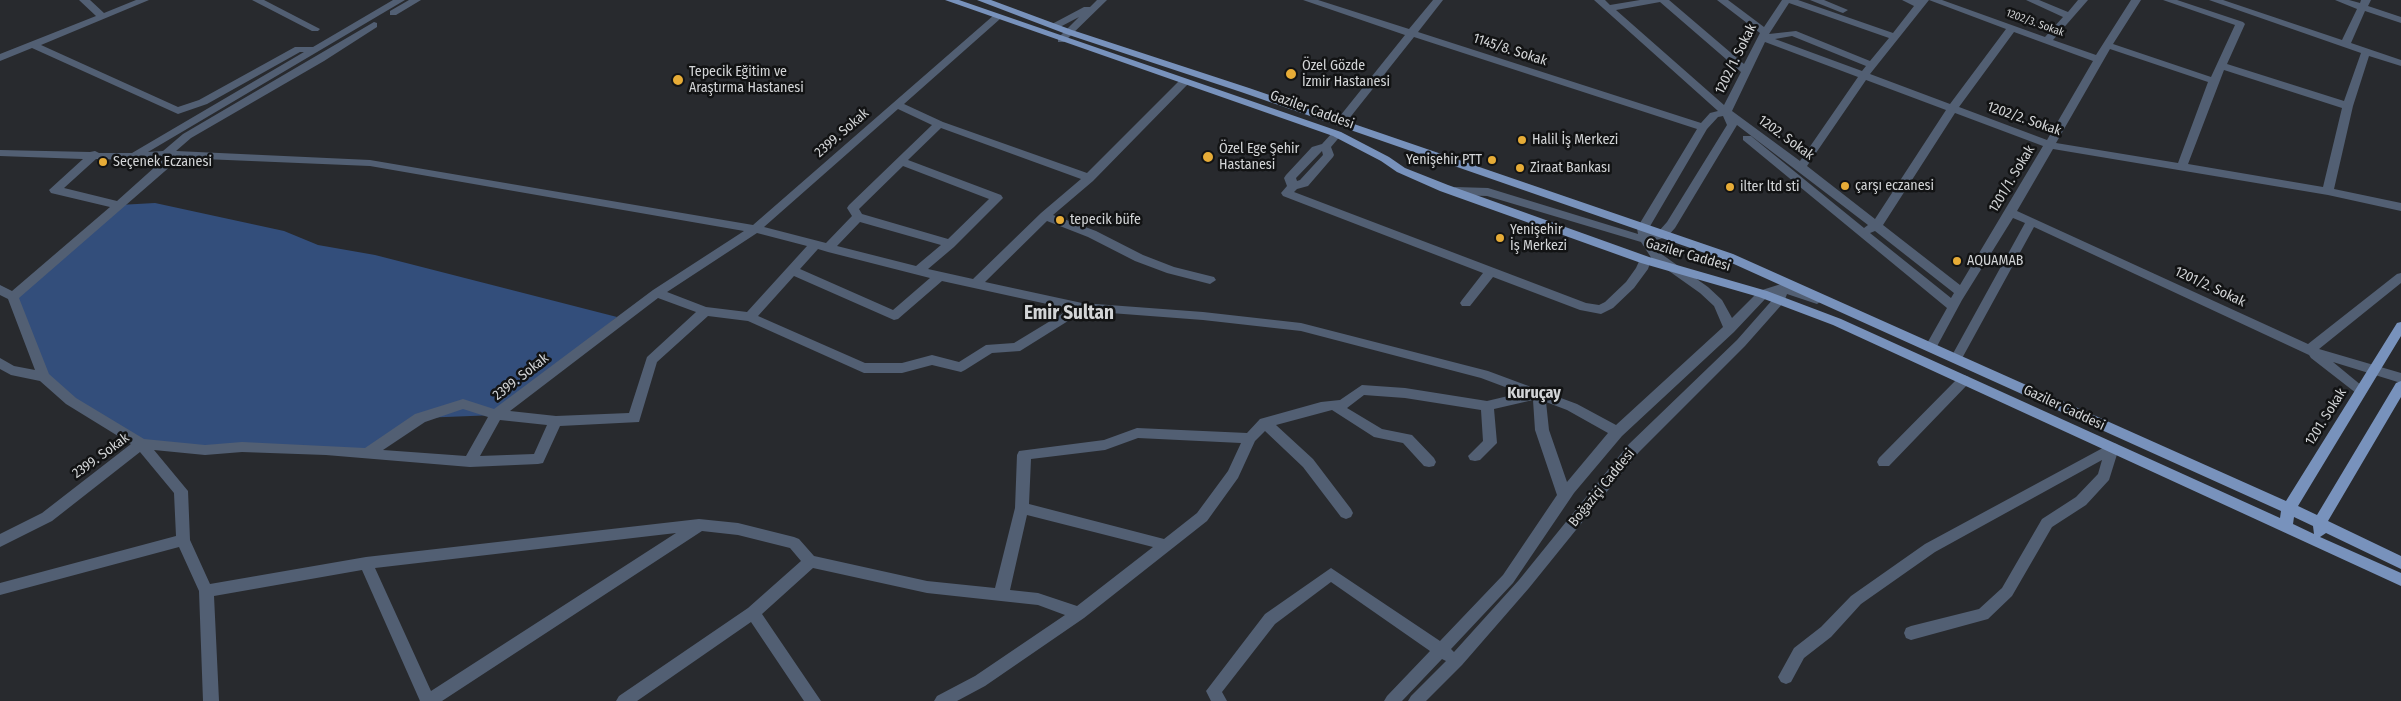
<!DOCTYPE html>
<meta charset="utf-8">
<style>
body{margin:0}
canvas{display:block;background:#282a2e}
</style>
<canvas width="2401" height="701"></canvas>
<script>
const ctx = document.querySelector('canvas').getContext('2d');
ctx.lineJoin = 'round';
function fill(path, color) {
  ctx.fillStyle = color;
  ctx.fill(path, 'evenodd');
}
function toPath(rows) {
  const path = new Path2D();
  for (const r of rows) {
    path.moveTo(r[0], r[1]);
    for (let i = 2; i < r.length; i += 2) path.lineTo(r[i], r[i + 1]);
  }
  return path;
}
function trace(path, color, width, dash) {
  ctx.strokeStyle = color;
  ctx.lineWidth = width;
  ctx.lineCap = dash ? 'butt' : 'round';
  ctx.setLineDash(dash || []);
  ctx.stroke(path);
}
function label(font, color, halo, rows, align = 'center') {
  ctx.font = font + ' "Fira Sans Condensed",sans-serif';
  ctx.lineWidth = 5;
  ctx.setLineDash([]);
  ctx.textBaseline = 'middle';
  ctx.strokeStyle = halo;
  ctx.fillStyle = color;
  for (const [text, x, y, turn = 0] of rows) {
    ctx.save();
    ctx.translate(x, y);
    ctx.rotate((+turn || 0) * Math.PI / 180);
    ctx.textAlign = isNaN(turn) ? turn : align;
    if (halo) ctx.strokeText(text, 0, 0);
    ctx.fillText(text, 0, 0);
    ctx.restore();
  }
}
const forest = toPath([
 [155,203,284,231,318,245,375,255,617,317,496,415,420,418,368,453,141,444,44,377,13,297,119,205]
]);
const minor = toPath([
 [79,0,90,0,104,13,136,0,149,0,41,45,178,107,199,100,295,47,313,47,393,0,405,0,148,152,163,151,183,134,374,22,377,23,377,27,324,61,191,138,176,151,370,160,753,225,994,15,1000,15,1000,19,904,104,943,122,1087,173,1180,80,1188,80,1188,84,1093,181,1053,215,1096,231,1143,255,1174,267,1214,277,1216,280,1210,284,1167,273,1135,261,1088,237,1047,221,985,282,1082,303,1203,312,1301,323,1488,371,1577,404,1616,425,1723,327,1714,306,1700,293,1652,259,1641,242,1487,196,1455,195,1449,191,1455,187,1488,188,1638,234,1637,228,1697,129,1414,37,1344,125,1336,125,1336,121,1405,35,1303,0,1318,0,1409,29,1433,0,1443,0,1418,32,1701,123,1710,113,1718,111,1594,0,1605,0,1610,5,1640,0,1669,0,1744,64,1760,33,1717,0,1728,0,1764,27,1782,0,1798,0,1893,33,1914,6,1902,0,1942,0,2045,37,2063,17,2026,0,2039,0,2068,12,2078,0,2088,0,2053,40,2096,55,2131,0,2141,0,2113,44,2211,77,2235,25,2163,0,2177,0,2243,22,2245,24,2227,64,2344,101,2361,53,2209,0,2223,0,2342,40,2357,9,2335,0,2349,0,2360,3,2361,0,2371,0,2368,6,2401,17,2401,23,2365,11,2351,43,2401,60,2401,66,2369,56,2353,106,2334,189,2401,203,2401,211,2328,195,2053,149,2017,211,2308,344,2397,274,2401,273,2401,283,2319,349,2401,373,2401,383,2333,362,2367,390,2366,393,2361,395,2356,393,2311,358,2309,355,2034,227,1960,362,1952,362,1950,359,2025,223,2013,218,1962,300,1935,350,1927,350,1925,347,1947,308,1743,140,1743,136,1751,136,1864,228,1868,225,1737,125,1675,228,1667,237,1652,241,1660,253,1708,287,1722,300,1732,318,1759,291,1781,284,1821,297,1823,300,1817,304,1787,294,1784,302,1745,346,1639,452,1529,588,1462,665,1426,701,1408,701,1411,696,1446,661,1442,659,1402,701,1384,701,1387,696,1430,651,1331,582,1275,624,1222,692,1227,701,1211,701,1206,691,1265,614,1331,568,1440,641,1503,575,1557,495,1535,430,1533,400,1494,409,1497,443,1480,460,1475,461,1470,460,1468,456,1483,441,1481,410,1405,398,1364,395,1347,408,1382,429,1412,435,1434,458,1436,462,1434,466,1429,467,1424,466,1403,443,1374,437,1332,410,1276,425,1313,459,1351,509,1353,513,1351,517,1346,519,1341,517,1303,467,1265,431,1255,441,1238,478,1207,521,1084,618,985,686,957,701,934,701,937,696,975,676,1065,615,1038,605,927,593,813,568,762,614,821,701,804,701,751,622,637,701,616,701,619,696,748,608,801,561,790,548,738,535,702,531,442,701,420,701,362,570,214,596,219,701,203,701,199,591,179,547,0,595,0,583,176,536,174,493,140,452,52,521,0,547,0,534,42,513,131,444,66,404,40,381,11,375,0,369,0,358,14,366,35,370,8,299,0,295,0,285,12,291,110,207,51,193,49,190,83,159,0,156,0,150,90,152,95,151,99,153,132,153,304,52,300,52,207,104,178,114,32,48,0,61,0,54,96,16,79,0],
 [1929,0,2006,29,1950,104,1870,74,1929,0],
 [1660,2,1741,72,1724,105,1616,10,1660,2],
 [1789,3,1889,38,1870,61,1796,31,1769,34,1789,3],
 [2014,32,2093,61,2047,140,1959,107,2014,32],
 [1792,36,1866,66,1862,71,1775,39,1792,36],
 [1765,42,1858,77,1800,161,1732,111,1765,42],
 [2110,49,2208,82,2178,163,2056,143,2110,49],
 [2224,70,2342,108,2323,187,2188,164,2224,70],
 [1866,80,1946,110,1875,219,1807,166,1866,80],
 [898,109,932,125,849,205,847,208,852,216,826,243,764,227,898,109],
 [1955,113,2043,146,1960,285,1883,225,1955,113],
 [1723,116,1727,125,1667,222,1659,231,1650,234,1649,228,1707,129,1718,117,1723,116],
 [941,128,1081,179,1041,213,973,279,928,269,954,247,1003,198,1001,195,908,160,941,128],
 [166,157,117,201,64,188,96,159,131,160,166,157],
 [180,158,370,166,744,231,653,290,494,409,463,399,415,414,365,448,242,442,205,445,144,439,76,398,49,374,19,298,180,158],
 [903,166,989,199,948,239,862,214,859,209,903,166],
 [860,222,941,245,916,266,837,246,860,222],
 [1875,231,1954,293,1951,298,1870,233,1875,231],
 [757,233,807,246,747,312,706,307,667,292,757,233],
 [818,249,828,252,930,278,893,310,800,269,818,249],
 [794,276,894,320,898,319,942,281,1070,309,1014,343,986,345,959,362,932,355,902,363,865,363,758,316,794,276],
 [1774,295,1774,298,1737,340,1629,444,1519,580,1454,652,1451,649,1513,583,1574,493,1622,436,1734,332,1767,297,1774,295],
 [658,298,696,312,647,357,629,413,556,416,510,411,658,298],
 [1084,311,1203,320,1301,331,1481,378,1521,393,1487,401,1405,388,1362,385,1340,400,1321,402,1260,419,1247,433,1137,428,1104,440,1019,451,1017,455,1015,508,995,588,927,581,814,556,799,539,794,537,738,523,699,519,366,557,210,584,190,540,188,491,154,450,205,455,242,452,326,455,470,467,538,464,543,463,560,426,639,422,657,362,708,316,748,321,864,373,902,373,932,365,961,372,965,370,992,353,1020,351,1084,311],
 [1546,402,1567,410,1608,433,1567,482,1549,430,1546,402],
 [463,409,488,417,466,456,383,450,425,422,463,409],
 [500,420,547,425,534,454,480,456,500,420],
 [1138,438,1241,443,1228,471,1197,513,1164,539,1029,504,1031,459,1105,450,1138,438],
 [1027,515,1153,547,1077,606,1038,593,1010,590,1027,515],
 [676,533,431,691,375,568,676,533],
 [252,0,264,0,320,29,318,31,312,31,252,0],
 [409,0,421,0,396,15,390,15,390,11,409,0],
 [1097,0,1107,0,1064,42,1058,42,1058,38,1079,17,1058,28,1052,28,1052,24,1084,7,1090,7,1097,0],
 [1810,0,1824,0,1848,10,1843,13,1840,12,1810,0],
 [1337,131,1342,134,1331,147,1334,155,1333,157,1308,186,1297,189,1294,192,1586,303,1599,305,1605,302,1626,282,1636,268,1641,257,1645,256,1651,260,1648,269,1634,288,1613,308,1601,314,1580,310,1493,277,1470,306,1462,306,1460,303,1462,300,1483,273,1283,196,1281,193,1287,186,1284,178,1286,175,1312,147,1322,144,1333,132,1337,131],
 [1322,151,1323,155,1300,180,1297,181,1296,178,1322,151],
 [1964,375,1969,377,1970,380,1969,383,1889,466,1879,466,1877,462,1879,458,1959,377,1964,375],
 [2112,443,2117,444,2119,448,2109,480,2086,505,2052,527,2012,596,1988,619,1911,640,1906,638,1904,633,1906,628,1911,626,1979,609,2002,588,2042,519,2076,497,2098,474,2102,460,1935,552,1861,604,1831,637,1804,658,1791,682,1786,684,1781,682,1778,677,1794,648,1821,627,1851,596,1925,544,2112,443]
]);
const major = toPath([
 [945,0,959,0,1341,132,1389,157,1405,168,1448,185,1649,257,1767,291,1841,319,2280,518,2281,511,1725,260,1241,92,1066,34,977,0,991,0,1072,30,1249,88,1733,254,2286,501,2397,323,2401,322,2401,336,2298,506,2317,515,2396,383,2401,381,2401,397,2328,521,2401,556,2401,569,2326,533,2320,537,2401,573,2401,586,1833,325,1759,297,1641,263,1440,191,1397,172,1381,161,1333,136,945,0],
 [2294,517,2313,526,2314,534,2293,524,2294,517]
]);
const markers = [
 [1291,74,6,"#e7ac37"],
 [678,80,6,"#e7ac37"],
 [1522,140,5,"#e7ac37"],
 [1208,157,6,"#e7ac37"],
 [1492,160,5,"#e7ac37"],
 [103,162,5,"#e7ac37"],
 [1520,168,5,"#e7ac37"],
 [1845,186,5,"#e7ac37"],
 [1730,187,5,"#e7ac37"],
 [1060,220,5,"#e7ac37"],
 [1500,238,5,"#e7ac37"],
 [1957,261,5,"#e7ac37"]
];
const farStreetnames = [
 ["1202/3. Sokak",2035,23,20]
];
const streetNames = [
 ["1145/8. Sokak",1510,50,18],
 ["1202/1. Sokak",1736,59,-64],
 ["Gaziler Caddesi",1312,110,20],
 ["1202/2. Sokak",2024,119,19],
 ["2399. Sokak",842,133,-41],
 ["1202. Sokak",1786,138,36],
 ["1201/1. Sokak",2012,179,-59],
 ["Gaziler Caddesi",1688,255,16],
 ["1201/2. Sokak",2210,287,25],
 ["2399. Sokak",521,377,-38],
 ["Gaziler Caddesi",2064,408,25],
 ["1201. Sokak",2326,417,-58],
 ["2399. Sokak",101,456,-36],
 ["Boğaziçi Caddesi",1602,488,-51]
];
const poiNames = [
 ["Özel Gözde",1302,66],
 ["İzmir Hastanesi",1302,82],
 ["Tepecik Eğitim ve",689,72],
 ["Araştırma Hastanesi",689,88],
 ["Halil İş Merkezi",1532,140],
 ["Özel Ege Şehir",1219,149],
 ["Hastanesi",1219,165],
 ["Yenişehir PTT",1482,160,"right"],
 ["Seçenek Eczanesi",113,162],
 ["Ziraat Bankası",1530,168],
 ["çarşı eczanesi",1855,186],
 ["ilter ltd sti",1740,187],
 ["tepecik büfe",1070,220],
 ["Yenişehir",1510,230],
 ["İş Merkezi",1510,246],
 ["AQUAMAB",1967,261]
];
const quarterNames = [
 ["Kuruçay",1534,394]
];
const districtNames = [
 ["Emir Sultan",1069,314]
];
fill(forest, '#334e7b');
fill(minor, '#525f73');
fill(major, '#7892bc');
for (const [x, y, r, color] of markers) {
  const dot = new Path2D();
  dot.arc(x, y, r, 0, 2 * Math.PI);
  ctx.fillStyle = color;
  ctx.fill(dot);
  trace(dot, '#121314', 2);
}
label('11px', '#d3d5d7', '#121314', farStreetnames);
label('14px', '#d3d5d7', '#121314', streetNames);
label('14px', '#d3d5d7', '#121314', poiNames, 'left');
label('bold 16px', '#d3d5d7', '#121314', quarterNames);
label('bold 19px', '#d3d5d7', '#121314', districtNames);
</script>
